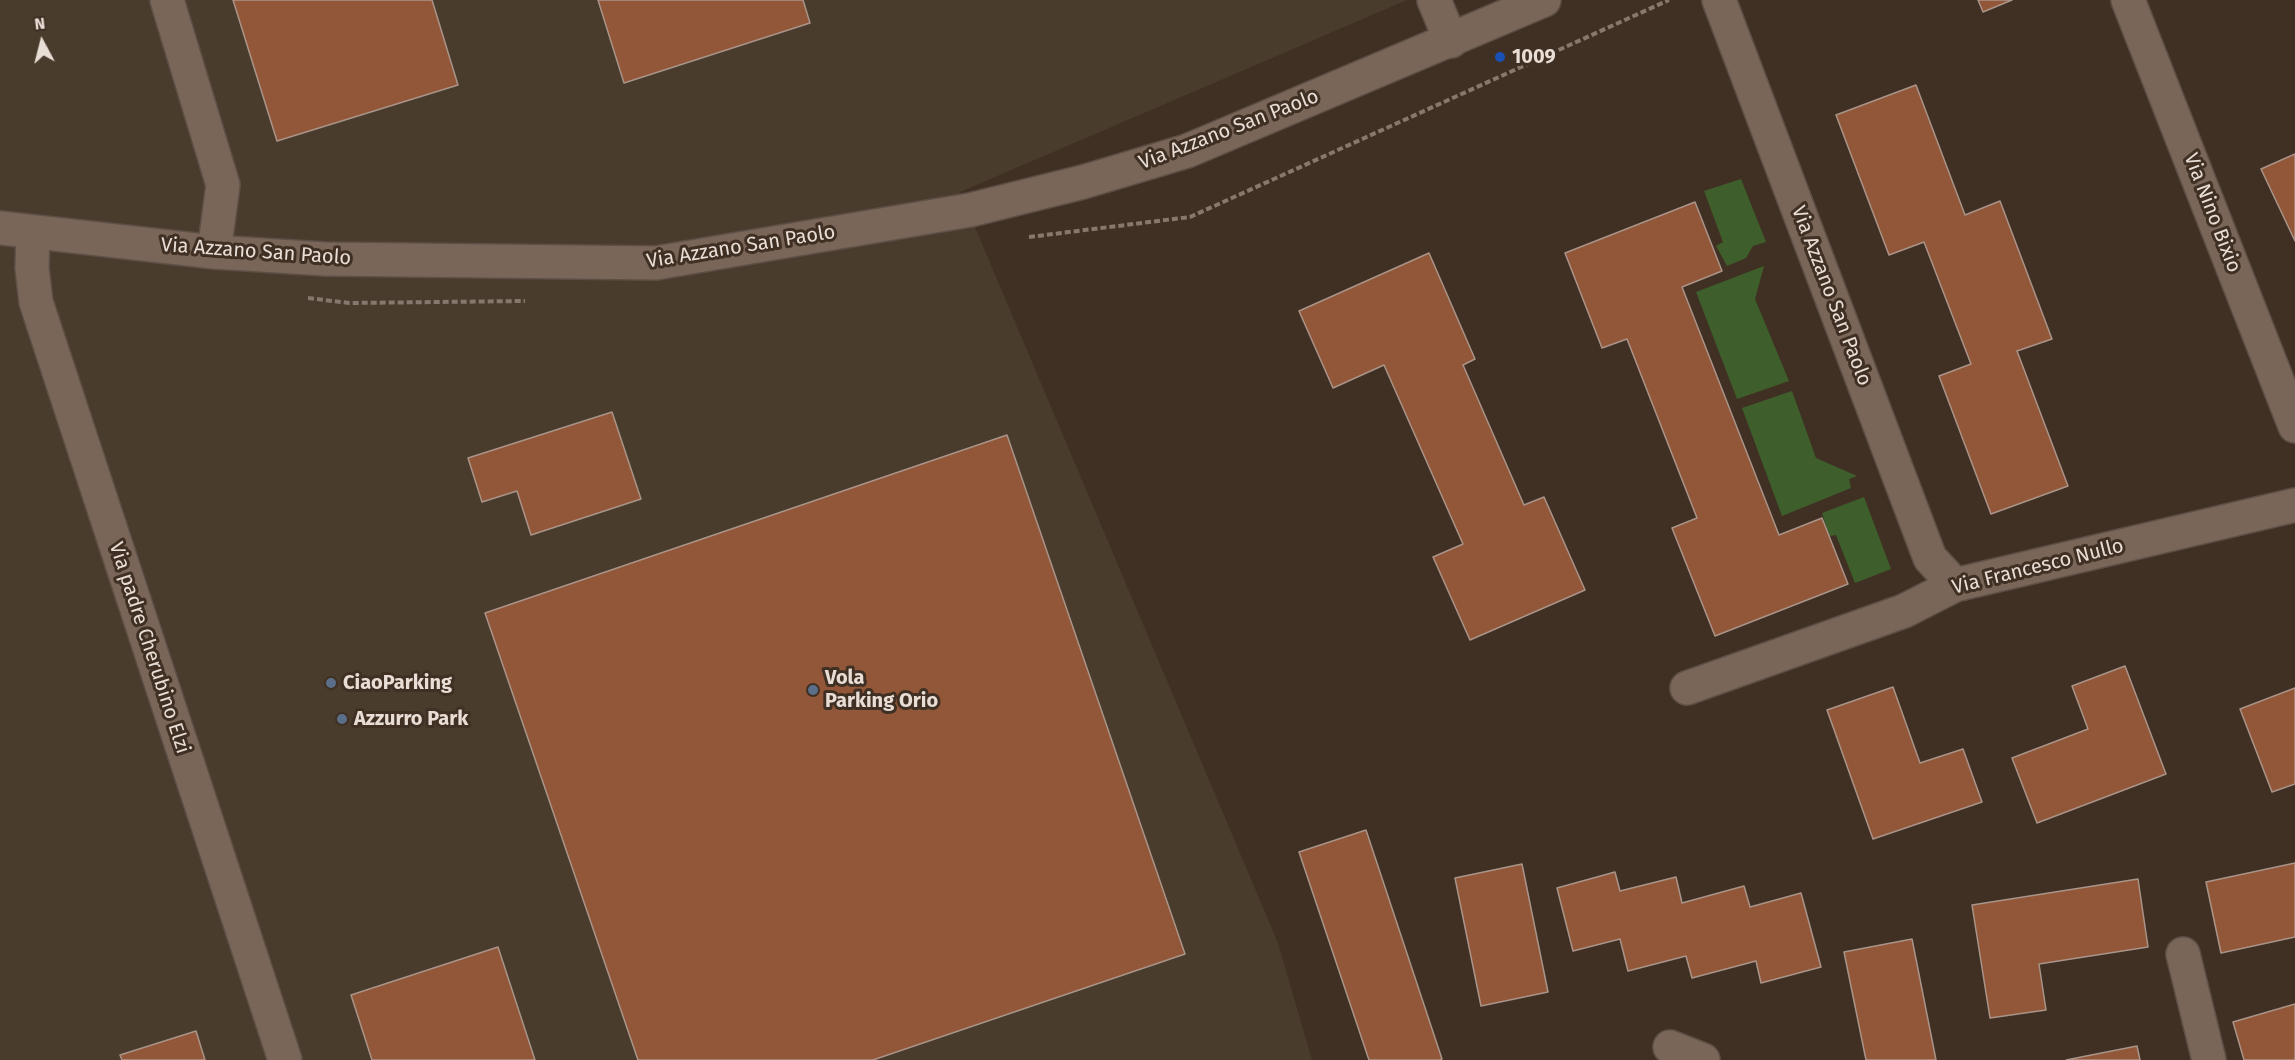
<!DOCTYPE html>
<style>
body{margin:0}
#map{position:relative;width:2295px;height:1060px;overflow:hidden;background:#403024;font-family:"Fira Sans",sans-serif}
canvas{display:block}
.north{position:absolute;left:12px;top:12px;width:60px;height:60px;-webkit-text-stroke:4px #403024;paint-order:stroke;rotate:353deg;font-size:16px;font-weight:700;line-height:24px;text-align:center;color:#e9ded6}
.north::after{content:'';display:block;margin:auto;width:21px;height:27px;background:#e9ded6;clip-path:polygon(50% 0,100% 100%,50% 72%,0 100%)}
</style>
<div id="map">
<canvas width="2295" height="1060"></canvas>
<div class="north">N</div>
</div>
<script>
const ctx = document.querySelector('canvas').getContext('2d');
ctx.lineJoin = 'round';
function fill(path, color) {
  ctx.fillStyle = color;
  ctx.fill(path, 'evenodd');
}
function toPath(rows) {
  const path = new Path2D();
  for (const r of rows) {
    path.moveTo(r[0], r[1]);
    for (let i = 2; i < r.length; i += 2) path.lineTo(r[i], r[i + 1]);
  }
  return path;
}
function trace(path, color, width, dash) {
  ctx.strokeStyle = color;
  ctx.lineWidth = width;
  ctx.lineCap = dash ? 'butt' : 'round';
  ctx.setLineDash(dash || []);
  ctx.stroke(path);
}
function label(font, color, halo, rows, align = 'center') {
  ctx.font = font + ' "Fira Sans",sans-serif';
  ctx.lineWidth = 6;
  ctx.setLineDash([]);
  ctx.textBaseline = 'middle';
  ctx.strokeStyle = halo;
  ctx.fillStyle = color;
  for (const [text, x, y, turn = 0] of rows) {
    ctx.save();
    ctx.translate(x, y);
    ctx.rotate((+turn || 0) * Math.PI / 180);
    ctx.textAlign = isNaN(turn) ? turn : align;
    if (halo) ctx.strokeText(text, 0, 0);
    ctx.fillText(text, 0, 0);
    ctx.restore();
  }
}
const industrial = toPath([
 [0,0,1407,0,960,192,1278,943,1312,1060,0,1060]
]);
const green = toPath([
 [1741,179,1766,242,1753,246,1746,258,1727,266,1716,246,1723,242,1704,191],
 [1764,266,1755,299,1789,381,1737,399,1696,292],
 [1792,391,1816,458,1857,476,1849,479,1851,488,1782,516,1742,408],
 [1864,497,1891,569,1855,583,1836,535,1829,536,1822,513]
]);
const building = toPath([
 [233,0,432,0,458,85,277,141,233,0],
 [598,0,803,0,810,23,624,83,598,0],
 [1978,0,2012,0,1983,12,1978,0],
 [1916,85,1965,215,2000,201,2052,339,2017,351,2068,486,1991,514,1939,376,1971,364,1924,242,1889,255,1836,115,1916,85],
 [2295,154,2295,241,2261,169,2295,154],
 [1695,202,1722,271,1682,287,1779,535,1822,518,1848,584,1715,636,1672,528,1697,518,1627,339,1602,348,1565,253,1695,202],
 [1429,253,1475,359,1463,365,1524,505,1544,497,1585,590,1470,640,1433,557,1463,544,1384,365,1333,388,1299,311,1429,253],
 [612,412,641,499,531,535,517,491,482,502,468,458,612,412],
 [1007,435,1185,954,873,1060,638,1060,485,613,1007,435],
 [2125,666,2166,774,2037,823,2012,758,2088,729,2072,686,2125,666],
 [1893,687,1920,763,1963,749,1982,802,1873,839,1827,710,1893,687],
 [2295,688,2295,784,2272,792,2240,709,2295,688],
 [1366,830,1442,1059,1440,1060,1369,1060,1299,852,1366,830],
 [2295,863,2295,937,2221,953,2206,882,2295,863],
 [1522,864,1548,992,1481,1006,1455,878,1522,864],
 [1615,872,1620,891,1676,877,1682,903,1744,886,1750,907,1801,893,1821,967,1761,983,1756,961,1692,978,1686,956,1628,971,1620,939,1573,951,1557,888,1615,872],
 [2138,879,2148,947,2039,964,2046,1010,1990,1018,1972,905,2138,879],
 [1912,939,1936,1060,1866,1060,1844,952,1912,939],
 [498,947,535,1060,372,1060,351,995,498,947],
 [2295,1004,2295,1060,2244,1060,2233,1022,2295,1004],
 [196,1031,205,1060,122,1060,120,1055,196,1031],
 [2137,1046,2140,1060,2066,1060,2137,1046]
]);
const path = toPath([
 [1029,237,1190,217,1669,0],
 [308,298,349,303,525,301]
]);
const minor = toPath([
 [167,0,223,185,214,252],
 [1434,0,1451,41],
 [1719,0,1930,558,1955,585],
 [2128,0,2295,426],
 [33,233,32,268,36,302,285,1060],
 [1687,688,1904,611,1955,585,2295,505],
 [2183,954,2209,1060],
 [1670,1047,1703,1060]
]);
const tertiary = toPath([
 [0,228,214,252,325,259,656,263,970,210,1083,182,1187,151,1544,0]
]);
const markers = [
 [1500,57,6,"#1a4fb4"],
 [331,683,6,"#5c6f8a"],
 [813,690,6,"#5c6f8a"],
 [342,719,6,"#5c6f8a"]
];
const poiNames = [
 ["1009",1512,57],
 ["Vola",825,678],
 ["Parking Orio",825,701],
 ["CiaoParking",343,683],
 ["Azzurro Park",354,719]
];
const streetNames = [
 ["Via Azzano San Paolo",1229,130,-21],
 ["Via Nino Bixio",2212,213,69],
 ["Via Azzano San Paolo",741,247,-9],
 ["Via Azzano San Paolo",256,252,4],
 ["Via Azzano San Paolo",1831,296,69],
 ["Via Francesco Nullo",2038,567,-14],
 ["Via padre Cherubino Elzi",149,648,72]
];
fill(industrial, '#493c2d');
fill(green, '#3e5f2b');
fill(building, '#915738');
trace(building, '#aa9489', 1.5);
trace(minor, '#5d4f45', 36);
trace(tertiary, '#5d4f45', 36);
trace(path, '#86786d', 4, [6, 3]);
trace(minor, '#796659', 33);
trace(tertiary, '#796659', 33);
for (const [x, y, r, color] of markers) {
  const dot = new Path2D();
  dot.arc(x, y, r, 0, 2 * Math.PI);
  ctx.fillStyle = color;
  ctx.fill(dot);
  trace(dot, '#403024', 2);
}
label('bold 20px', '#e9ded6', '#403024', poiNames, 'left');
label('20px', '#e9ded6', '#403024', streetNames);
</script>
